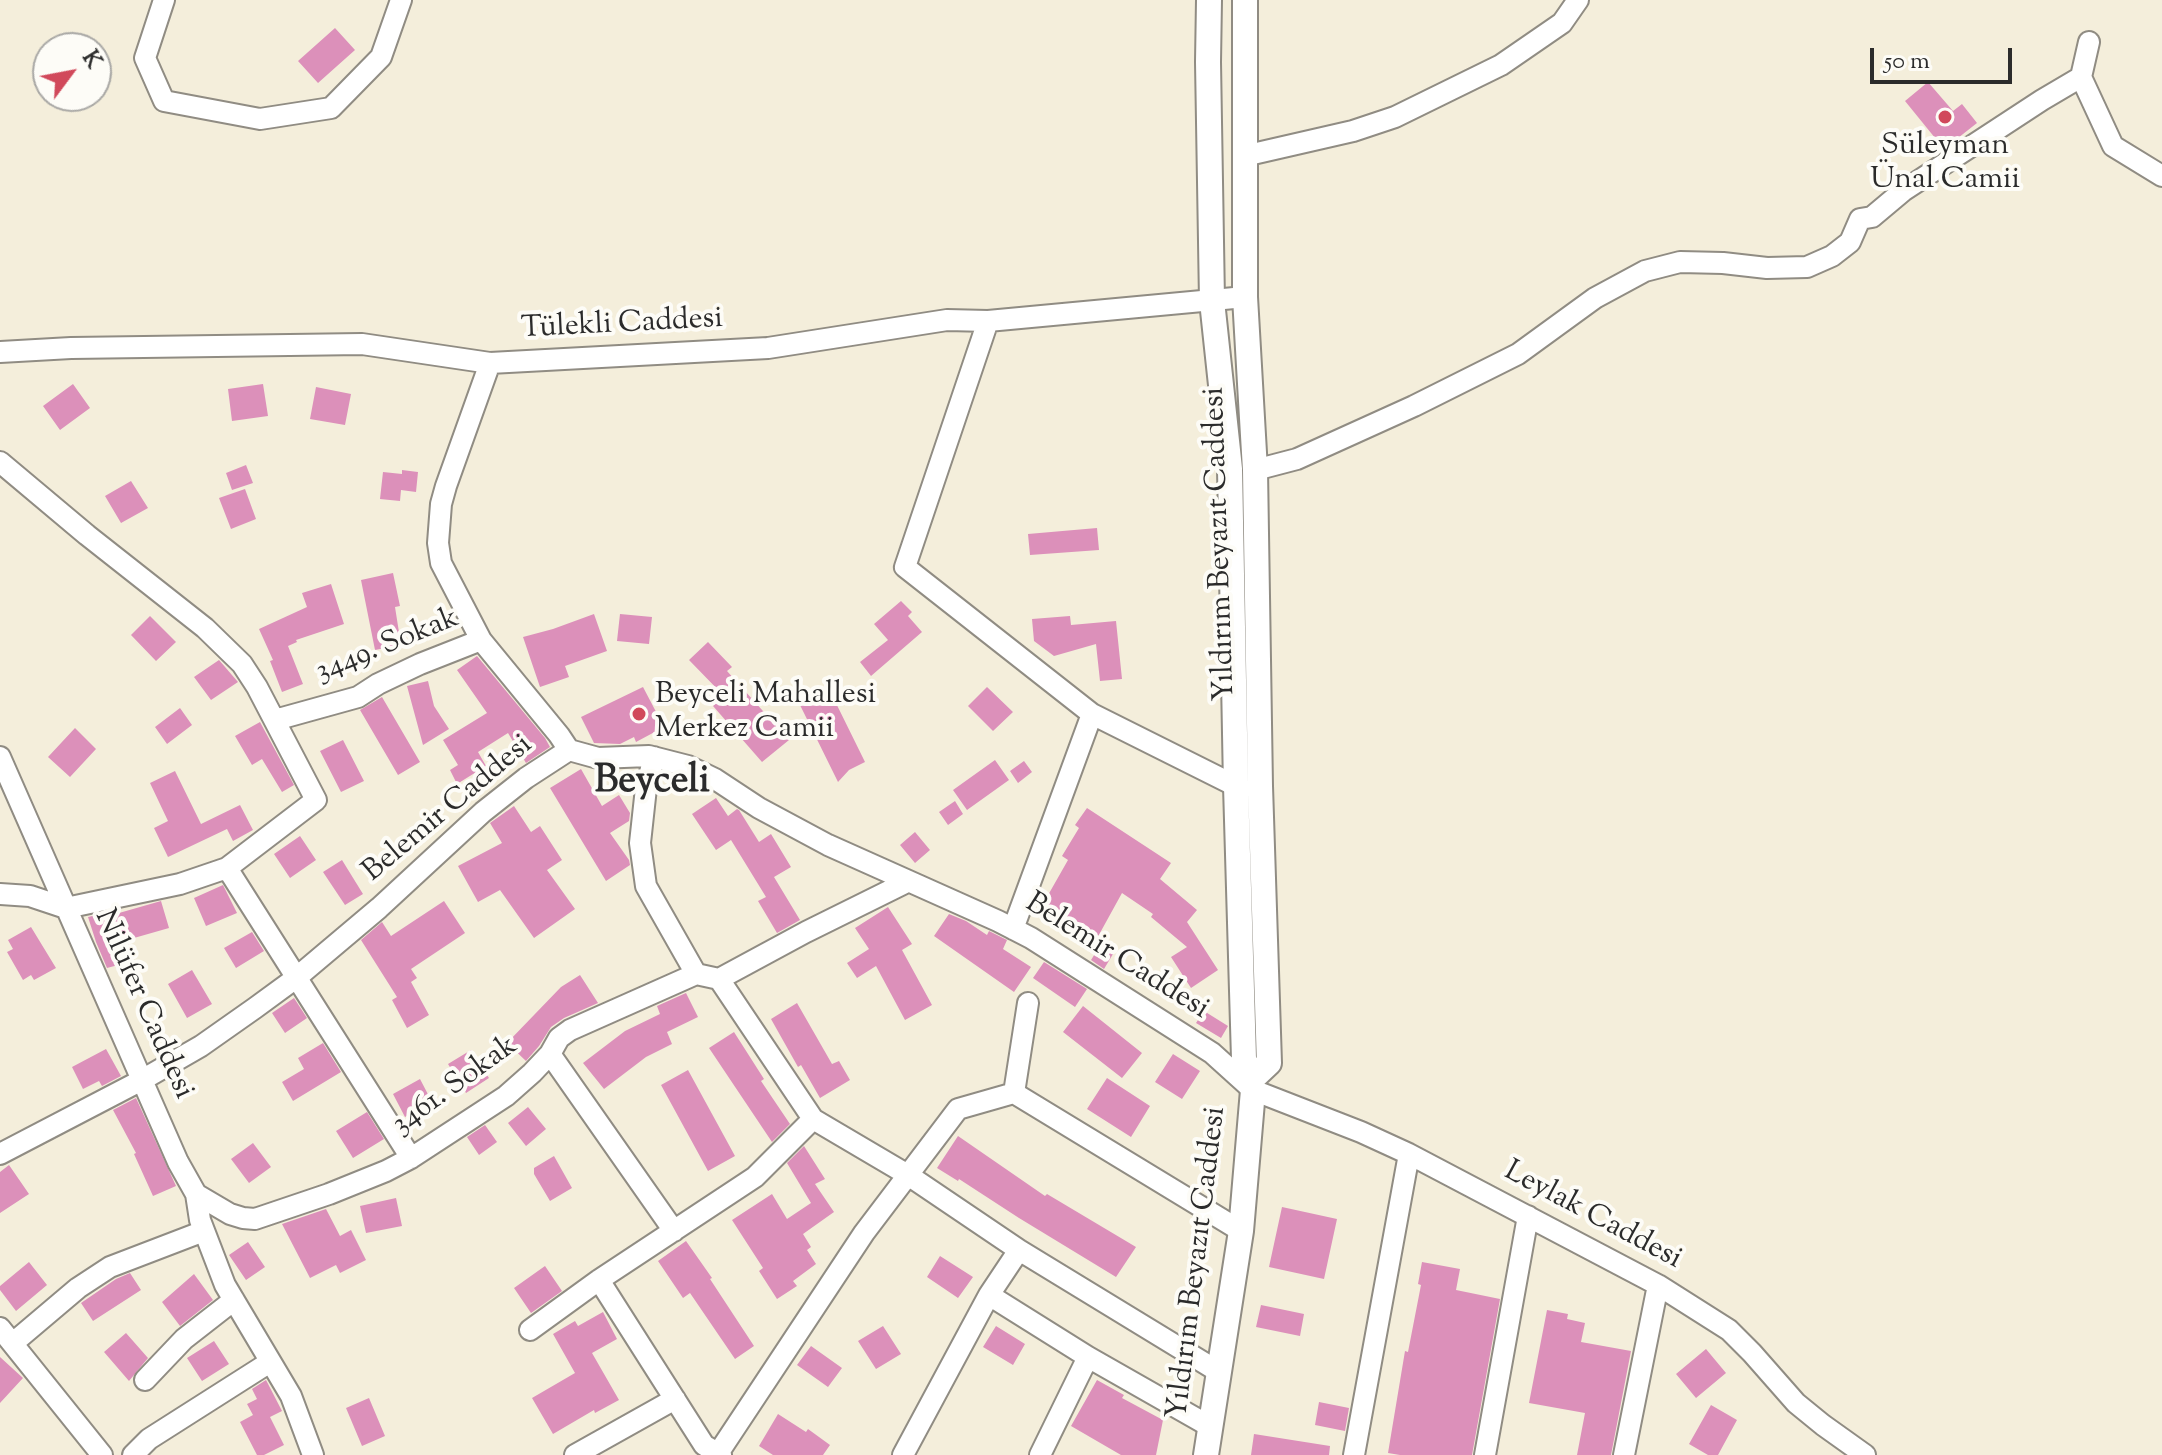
<!DOCTYPE html>
<meta charset="utf-8">
<style>
body{margin:0}
#map{position:relative;width:2162px;height:1455px;overflow:hidden;background:#f4eedb;font-family:"Sorts Mill Goudy",serif}
canvas{display:block}
.north{position:absolute;left:32px;top:32px;width:80px;height:80px;box-sizing:border-box;background:#fdfcf7;border:2px solid #a9a8a5;border-radius:50%;rotate:58deg;font-size:22px;font-weight:700;line-height:32px;text-align:center;color:#2b2b2b}
.north::after{content:'';display:block;margin:auto;width:28px;height:36px;background:#d1495b;clip-path:polygon(50% 0,100% 100%,50% 72%,0 100%)}
.scale{position:absolute;left:1870px;top:48px;width:142px;height:36px;box-sizing:border-box;border:4px solid #2b2b2b;border-top:0;padding-left:10px;font-size:24px;line-height:28px;white-space:nowrap;color:#2b2b2b;-webkit-text-stroke:6px #fdfcf7;paint-order:stroke}
</style>
<div id="map">
<canvas width="2162" height="1455"></canvas>
<div class="north">K</div>
<div class="scale">50 m</div>
</div>
<script>
const ctx = document.querySelector('canvas').getContext('2d');
ctx.lineJoin = 'round';
function fill(path, color) {
  ctx.fillStyle = color;
  ctx.fill(path, 'evenodd');
}
function toPath(rows) {
  const path = new Path2D();
  for (const r of rows) {
    path.moveTo(r[0], r[1]);
    for (let i = 2; i < r.length; i += 2) path.lineTo(r[i], r[i + 1]);
  }
  return path;
}
function trace(path, color, width, dash) {
  ctx.strokeStyle = color;
  ctx.lineWidth = width;
  ctx.lineCap = dash ? 'butt' : 'round';
  ctx.setLineDash(dash || []);
  ctx.stroke(path);
}
function label(font, color, halo, rows, align = 'center') {
  ctx.font = font + ' "Sorts Mill Goudy",serif';
  ctx.lineWidth = 8;
  ctx.setLineDash([]);
  ctx.textBaseline = 'middle';
  ctx.strokeStyle = halo;
  ctx.fillStyle = color;
  for (const [text, x, y, turn = 0] of rows) {
    ctx.save();
    ctx.translate(x, y);
    ctx.rotate((+turn || 0) * Math.PI / 180);
    ctx.textAlign = isNaN(turn) ? turn : align;
    if (halo) ctx.strokeText(text, 0, 0);
    ctx.fillText(text, 0, 0);
    ctx.restore();
  }
}
const building = toPath([
 [335,28,355,50,318,83,298,61],
 [1928,82,1953,111,1962,104,1977,123,1944,149,1905,101],
 [73,384,90,408,60,430,43,406],
 [263,384,268,416,232,421,228,389],
 [316,387,351,394,345,425,310,419],
 [246,465,253,483,232,490,226,473],
 [402,470,418,472,416,492,401,490,400,501,380,499,383,472,402,474],
 [131,481,148,508,121,523,105,496],
 [245,489,256,519,231,529,219,498],
 [1097,528,1099,550,1030,555,1028,534],
 [393,573,400,606,395,607,401,645,375,650,361,580],
 [331,584,344,624,296,640,297,642,288,646,303,684,282,692,270,661,273,660,259,629,307,607,302,593],
 [901,601,912,612,908,616,922,632,871,676,860,662,888,640,874,624],
 [594,614,607,651,565,666,569,677,540,687,523,637,553,629],
 [620,614,652,617,649,644,617,641],
 [150,616,176,642,156,661,131,635],
 [1070,616,1071,625,1116,621,1122,679,1100,681,1096,644,1054,656,1034,641,1032,619],
 [708,642,732,667,727,671,789,740,762,762,713,706,724,696,689,660],
 [477,656,545,738,550,747,526,763,508,733,478,752,486,766,457,784,450,770,458,765,443,740,487,713,457,670],
 [219,660,238,682,211,700,194,677],
 [428,681,434,706,449,729,423,745,407,686],
 [643,687,664,727,636,742,634,737,620,744,594,743,581,717],
 [987,687,1013,712,993,731,968,706],
 [830,691,865,762,849,770,838,782,800,705],
 [382,697,420,762,398,775,360,710],
 [180,708,192,725,167,744,155,727],
 [260,722,294,785,282,792,262,759,252,765,235,736],
 [75,728,96,749,70,777,48,757],
 [343,740,364,781,341,792,320,751],
 [995,760,1009,780,967,810,953,790],
 [1024,761,1032,772,1018,783,1010,771],
 [581,769,602,806,619,795,630,813,629,821,610,833,629,860,630,865,606,881,550,788],
 [175,771,201,824,240,805,253,830,233,841,227,829,168,857,154,828,168,821,150,783],
 [716,798,728,816,737,809,739,810,759,842,771,834,791,867,774,877,800,920,777,933,758,901,766,897,731,840,716,850,692,814],
 [955,801,963,814,948,825,939,812],
 [514,806,531,832,540,826,562,860,547,870,575,909,534,938,500,890,478,902,458,866,502,843,490,823],
 [1087,808,1171,863,1160,879,1197,910,1187,922,1218,970,1191,988,1171,957,1187,947,1151,917,1153,914,1122,893,1095,942,1039,911,1068,860,1062,856,1079,828,1075,825],
 [915,832,930,850,915,863,900,845],
 [300,836,316,860,290,878,274,854],
 [342,860,363,894,345,905,323,872],
 [223,885,237,913,206,926,194,898],
 [161,901,169,928,127,940,133,961,107,968,96,942,88,917,118,910,119,913],
 [444,901,465,933,411,969,417,978,411,982,429,1015,407,1028,392,1000,397,997,361,940,382,922,391,936],
 [888,907,912,944,902,950,932,1005,905,1020,876,966,857,978,847,963,869,949,855,928],
 [949,914,966,921,987,935,989,931,1007,940,1003,949,1031,967,1014,992,934,936],
 [31,927,56,968,34,980,31,975,23,980,7,952,13,949,8,940],
 [252,932,264,951,236,968,224,948],
 [1103,941,1116,949,1104,969,1091,960],
 [1044,962,1087,989,1075,1007,1033,978],
 [192,970,212,1004,187,1018,168,984],
 [580,975,598,1003,564,1018,551,1027,539,1046,526,1061,507,1043,561,987],
 [686,993,698,1017,667,1032,672,1044,646,1057,604,1089,583,1063,625,1031,660,1014,657,1006],
 [294,998,307,1018,285,1033,272,1013],
 [797,1003,832,1064,839,1061,850,1080,820,1098,801,1065,798,1067,771,1019],
 [1083,1006,1142,1053,1122,1078,1063,1032],
 [1204,1011,1228,1026,1221,1038,1196,1023],
 [734,1032,764,1079,761,1081,790,1124,772,1142,709,1048],
 [323,1043,341,1072,293,1101,282,1082,304,1069,298,1058],
 [106,1049,121,1076,102,1086,99,1081,83,1089,72,1067],
 [471,1050,489,1078,466,1093,448,1064],
 [1173,1054,1200,1071,1182,1099,1155,1082],
 [688,1070,735,1156,708,1171,661,1085],
 [1107,1078,1150,1106,1131,1137,1087,1109],
 [420,1079,432,1102,405,1117,393,1094],
 [136,1098,176,1186,153,1196,134,1154,136,1153,113,1110],
 [528,1107,546,1129,526,1146,508,1123],
 [367,1112,384,1139,353,1158,336,1131],
 [485,1125,497,1142,479,1155,467,1137],
 [958,1136,1045,1196,1047,1194,1136,1247,1116,1277,1019,1218,959,1179,958,1181,937,1168],
 [253,1143,271,1167,249,1183,231,1159],
 [804,1146,825,1179,815,1184,834,1212,803,1234,811,1247,807,1250,816,1264,793,1281,797,1286,777,1299,759,1271,763,1268,732,1220,772,1194,787,1219,811,1203,787,1163],
 [554,1156,572,1188,550,1201,534,1174,534,1168],
 [9,1165,29,1194,0,1213,0,1172],
 [396,1198,402,1226,366,1233,360,1206],
 [1282,1207,1337,1219,1324,1279,1269,1267],
 [326,1209,340,1236,351,1230,366,1260,340,1273,336,1265,310,1278,282,1224],
 [686,1241,712,1278,710,1279,754,1346,735,1359,690,1293,683,1298,658,1261],
 [248,1242,265,1267,246,1280,229,1255],
 [940,1256,973,1277,958,1298,927,1277],
 [29,1262,47,1285,16,1311,0,1290,0,1286],
 [1422,1262,1460,1269,1456,1290,1500,1299,1472,1455,1400,1455,1388,1453,1405,1351,1408,1352,1421,1285,1418,1284],
 [545,1266,562,1291,531,1313,514,1288],
 [130,1273,141,1290,93,1321,81,1303,116,1279],
 [194,1274,213,1300,180,1326,162,1302],
 [1261,1305,1304,1314,1300,1336,1256,1327],
 [1547,1310,1568,1314,1567,1319,1585,1323,1581,1342,1631,1351,1611,1455,1577,1455,1585,1413,1529,1403],
 [603,1312,617,1339,592,1353,619,1400,595,1413,594,1410,553,1434,532,1398,575,1373,553,1334,575,1321,578,1326],
 [883,1326,901,1354,876,1369,858,1341],
 [996,1326,1025,1344,1013,1365,983,1347],
 [126,1333,148,1358,129,1381,104,1352],
 [214,1341,229,1364,202,1381,187,1358],
 [811,1346,842,1368,828,1387,797,1365],
 [1706,1349,1726,1373,1696,1398,1676,1374],
 [0,1357,23,1378,0,1403],
 [266,1380,282,1411,270,1417,284,1445,264,1455,257,1455,240,1422,253,1415,247,1404,257,1399,252,1389],
 [1097,1380,1124,1395,1122,1398,1163,1420,1156,1455,1121,1455,1071,1426],
 [369,1398,385,1436,362,1446,346,1408],
 [1319,1402,1349,1408,1345,1431,1315,1425],
 [1711,1405,1737,1420,1718,1455,1708,1455,1689,1444],
 [778,1414,806,1432,808,1429,830,1445,823,1455,773,1455,759,1446],
 [1254,1434,1330,1446,1329,1455,1251,1455]
]);
const minor = toPath([
 [164,0,145,58,164,101,260,119,331,108,381,57,401,0],
 [2081,77,2113,146,2162,176],
 [1244,156,1353,131,1395,117,1501,65,1562,23,1578,0],
 [988,321,905,567,1092,714,1236,786],
 [0,352,71,348,362,344,490,363,768,348,947,320,988,321,1245,297],
 [490,363,446,486,441,504,438,543,441,563,481,640,559,735,569,750],
 [0,462,87,535,205,628,242,664,257,687,316,800,227,868,180,884,66,908,30,896,0,894],
 [1255,470,1297,459,1414,406,1518,354,1595,298,1645,271,1680,262,1723,263,1767,268,1807,267,1832,256,1850,242,1860,219,1872,217,1903,191,2042,100,2081,77,2089,42],
 [275,720,358,697,378,684,420,664,481,640],
 [0,757,178,1162,196,1194,200,1220,225,1285,291,1396,313,1455],
 [654,757,646,788,640,843,646,886,696,974],
 [227,868,411,1158],
 [1013,929,1092,714],
 [719,979,813,1119,908,1175,1019,1250,1219,1372],
 [1028,1003,1014,1093,1241,1231],
 [550,1054,674,1231],
 [0,1154,142,1080,201,1046,255,1008,296,978,379,908,483,812,526,778,569,750,598,758,649,756,688,766,715,779,759,808,828,845,998,921,1031,938,1212,1053,1253,1090,1361,1132,1409,1154,1658,1285,1729,1330,1752,1353,1796,1403,1823,1425,1865,1455],
 [196,1194,230,1214,243,1218,255,1219,329,1194,386,1171,411,1158,506,1096,532,1073,550,1054,559,1038,570,1030,696,974,719,979,806,932,909,881],
 [599,1280,704,1445,721,1455],
 [989,1295,1088,1357,1211,1427],
 [0,1328,102,1455],
 [530,1330,599,1280,755,1177,813,1119],
 [13,1343,78,1288,110,1267,204,1231],
 [145,1380,184,1339,234,1300],
 [133,1455,149,1439,270,1362],
 [575,1455,675,1399],
 [717,1455,864,1233,958,1109,1014,1093],
 [903,1455,989,1295,1019,1250],
 [1040,1455,1088,1357],
 [1354,1455,1409,1154],
 [1485,1455,1528,1216],
 [1624,1455,1658,1285]
]);
const major = toPath([
 [1245,0,1245,297,1255,470,1260,786,1269,1063,1252,1079],
 [1206,1455,1241,1231,1253,1090,1252,1079,1244,1059,1236,786,1230,469,1212,301,1208,62,1209,0]
]);
const markers = [
 [1945,117,8,"#d1495b"],
 [639,714,8,"#d1495b"]
];
const poiNames = [
 ["Süleyman",1945,148],
 ["Ünal Camii",1945,182],
 ["Beyceli Mahallesi",655,697,"left"],
 ["Merkez Camii",655,731,"left"]
];
const streetNames = [
 ["Tülekli Caddesi",622,326,-3],
 ["Yıldırım Beyazıt Caddesi",1222,544,-92],
 ["3449. Sokak",388,647,-22],
 ["Belemir Caddesi",449,810,-40],
 ["Belemir Caddesi",1116,958,32],
 ["Nilüfer Caddesi",142,1005,66],
 ["3461. Sokak",456,1087,-36],
 ["Leylak Caddesi",1592,1217,28],
 ["Yıldırım Beyazıt Caddesi",1199,1263,-83]
];
const districtNames = [
 ["Beyceli",652,785]
];
fill(building, '#dc90ba');
trace(minor, '#908c83', 24);
trace(major, '#908c83', 28);
trace(minor, '#fff', 20);
trace(major, '#fff', 24);
for (const [x, y, r, color] of markers) {
  const dot = new Path2D();
  dot.arc(x, y, r, 0, 2 * Math.PI);
  ctx.fillStyle = color;
  ctx.fill(dot);
  trace(dot, '#fdfcf7', 3);
}
label('30px', '#2b2b2b', '#fdfcf7', poiNames);
label('30px', '#2b2b2b', '#fdfcf7', streetNames);
label('bold 38px', '#2b2b2b', '#fdfcf7', districtNames);
</script>
